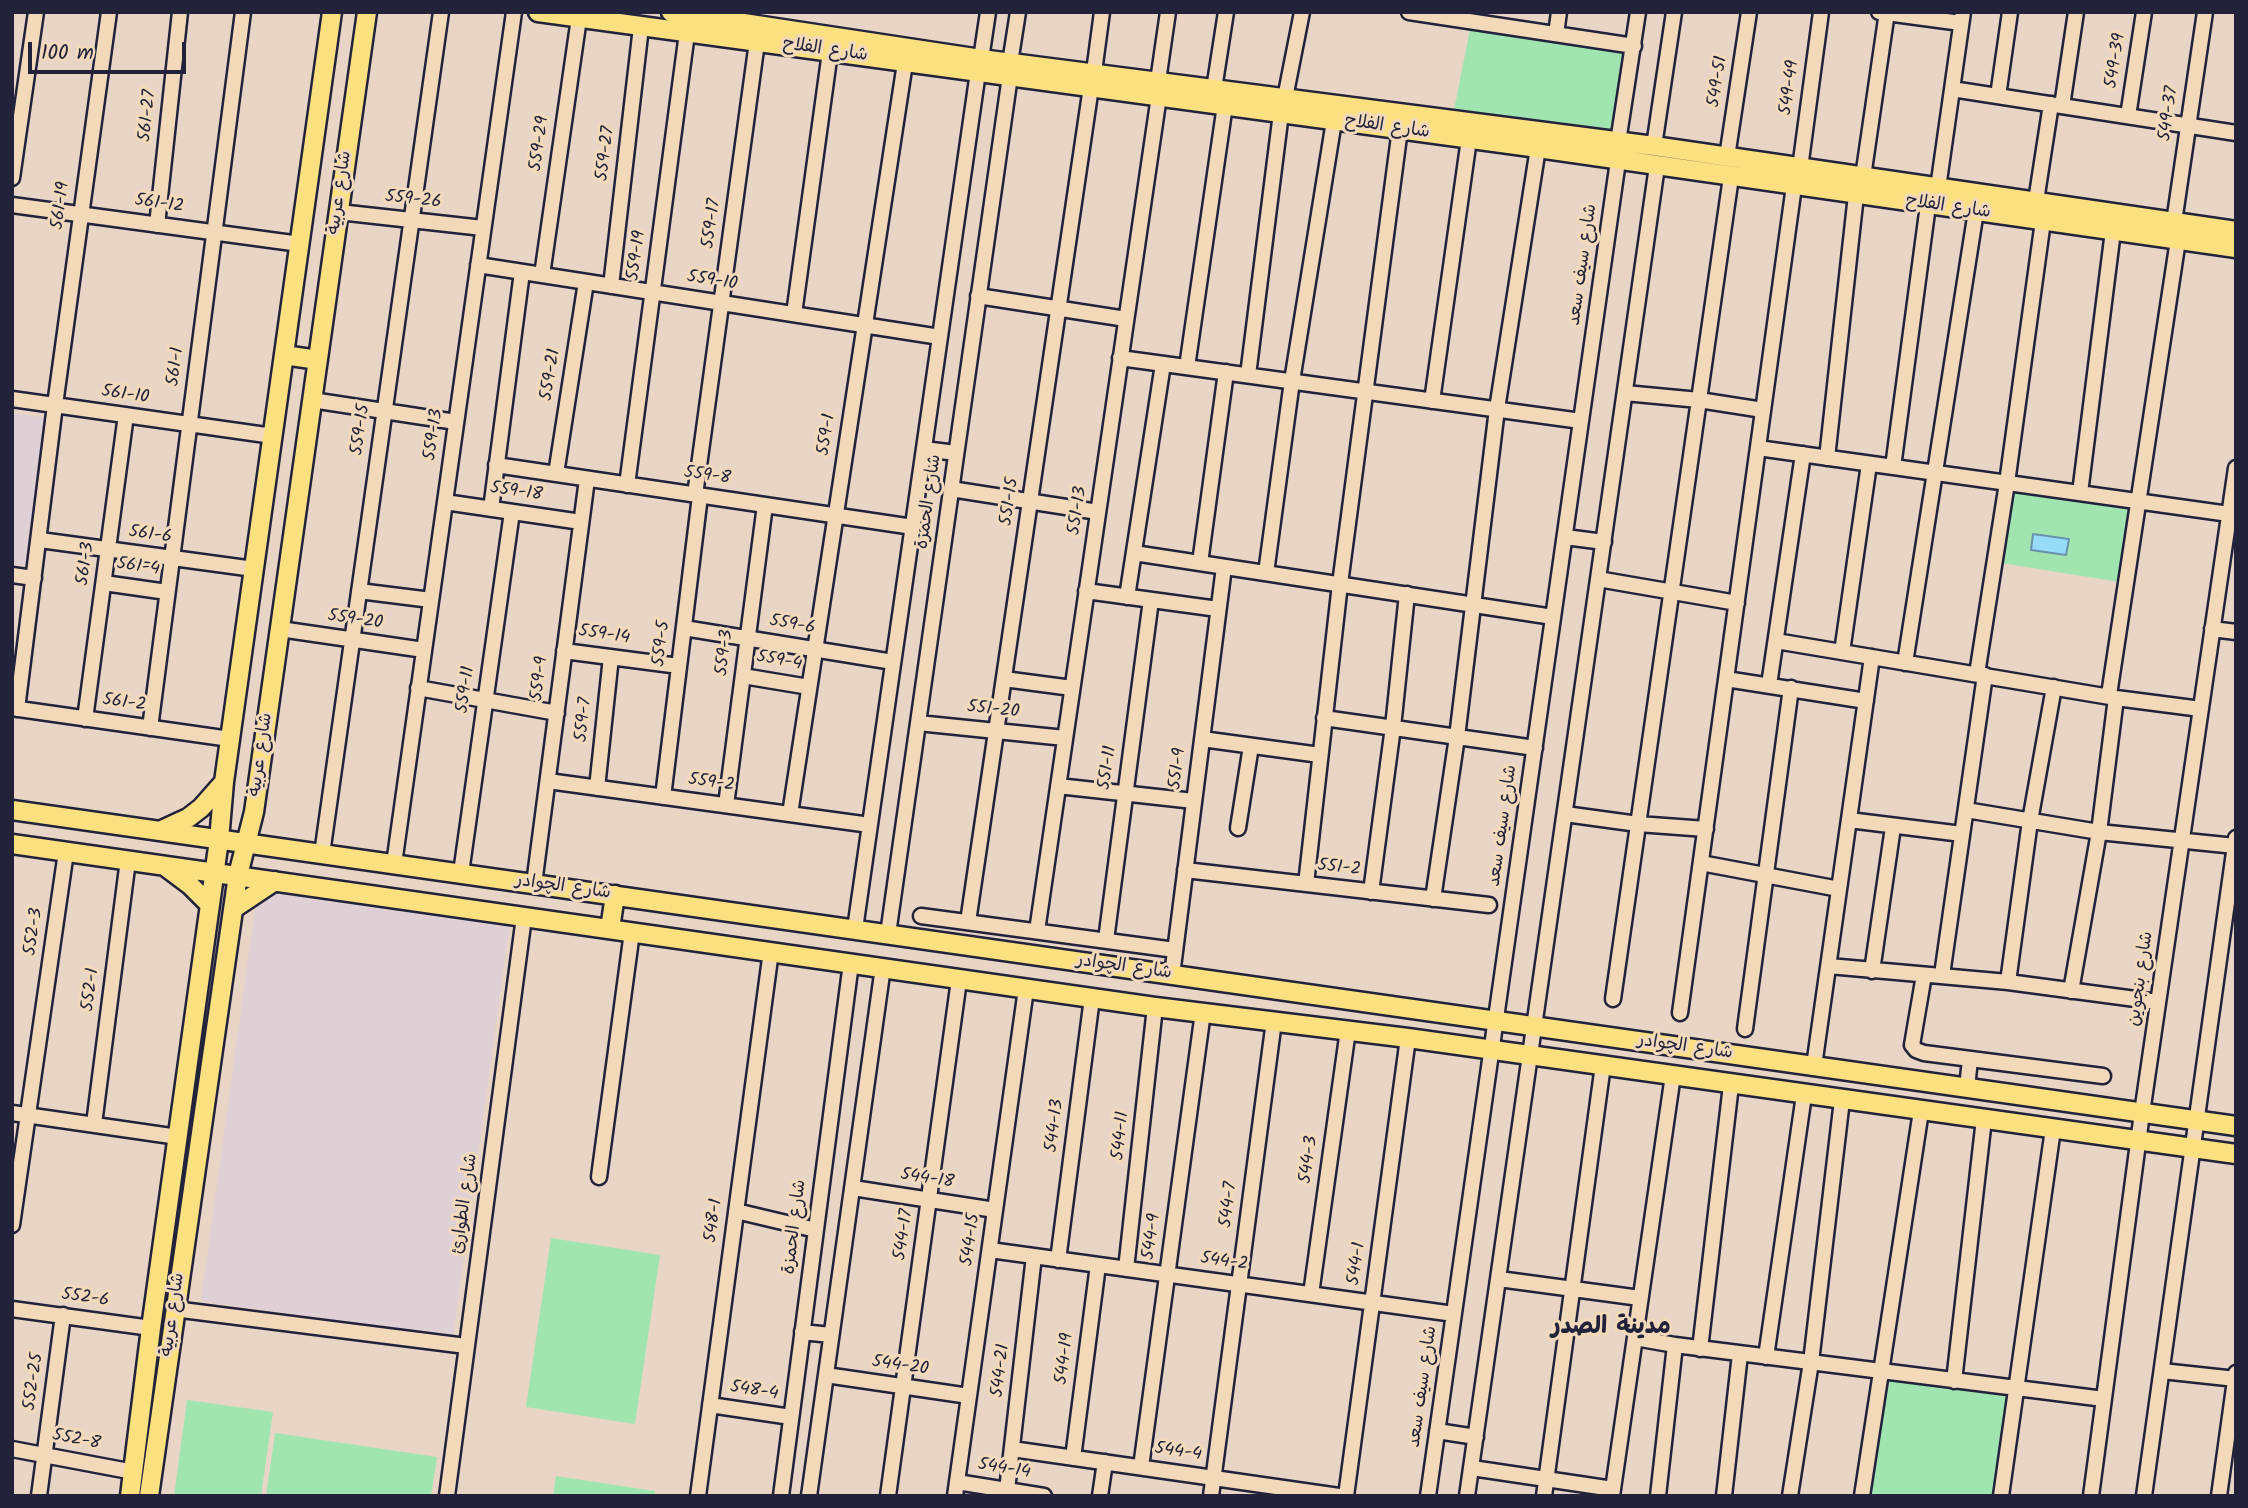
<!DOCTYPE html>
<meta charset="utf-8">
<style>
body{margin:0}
#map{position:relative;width:2248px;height:1508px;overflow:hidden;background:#e9d5c6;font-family:Kalam,sans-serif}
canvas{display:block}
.frame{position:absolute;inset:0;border:14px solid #22223b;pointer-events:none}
.scale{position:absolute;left:28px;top:42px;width:158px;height:32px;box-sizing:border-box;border:4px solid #22223b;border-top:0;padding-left:9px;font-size:21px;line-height:24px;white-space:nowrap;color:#22223b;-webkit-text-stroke:5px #f2d9ba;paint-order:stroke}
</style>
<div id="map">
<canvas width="2248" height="1508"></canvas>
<div class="frame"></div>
<div class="scale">100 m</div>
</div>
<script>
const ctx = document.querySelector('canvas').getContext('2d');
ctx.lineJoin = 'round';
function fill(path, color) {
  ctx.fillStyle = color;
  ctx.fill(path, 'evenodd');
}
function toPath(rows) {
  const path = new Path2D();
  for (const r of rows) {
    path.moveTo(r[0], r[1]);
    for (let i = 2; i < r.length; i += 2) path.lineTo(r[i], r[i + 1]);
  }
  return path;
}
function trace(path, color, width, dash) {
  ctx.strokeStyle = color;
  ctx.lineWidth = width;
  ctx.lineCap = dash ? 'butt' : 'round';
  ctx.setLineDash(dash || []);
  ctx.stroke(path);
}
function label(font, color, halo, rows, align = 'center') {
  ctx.font = font + ' Kalam,"Playpen Sans Arabic",sans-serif';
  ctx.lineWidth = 6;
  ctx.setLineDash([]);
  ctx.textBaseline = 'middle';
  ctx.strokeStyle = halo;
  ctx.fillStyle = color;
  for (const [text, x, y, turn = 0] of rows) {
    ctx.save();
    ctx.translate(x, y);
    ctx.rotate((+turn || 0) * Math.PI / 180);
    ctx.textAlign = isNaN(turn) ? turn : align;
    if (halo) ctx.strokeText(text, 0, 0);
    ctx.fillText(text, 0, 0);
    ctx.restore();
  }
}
const built = toPath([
 [12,413,47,418,28,566,12,564],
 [274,889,510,922,453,1337,201,1301,256,901]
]);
const green = toPath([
 [1471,24,1625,50,1613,134,1454,110],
 [2007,483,2140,502,2126,583,1995,562],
 [551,1238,660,1255,635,1424,526,1407],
 [1882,1372,2016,1388,2001,1496,1866,1496],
 [187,1400,273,1412,261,1496,174,1496],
 [275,1433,437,1457,431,1496,266,1496],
 [556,1476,655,1491,655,1496,553,1496]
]);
const water = toPath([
 [2033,534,2069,539,2066,555,2031,550,2033,534]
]);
const minor = toPath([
 [1409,12,1634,46],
 [1879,12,1961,23],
 [1556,34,1559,12],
 [981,59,988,12],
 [1010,63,1018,12],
 [1094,72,1102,12],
 [1158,81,1168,12],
 [1214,89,1226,12],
 [1952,89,2236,133],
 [1998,96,2010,12],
 [1285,98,1302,12],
 [2062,106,2076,12],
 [2128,116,2144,12],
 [1618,142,1638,12],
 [1654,146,1674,12],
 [1727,157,1749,12],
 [1800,168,1821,12],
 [1863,177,1887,12],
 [12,178,36,12],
 [1938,188,1963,12],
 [2036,201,2051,104],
 [12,205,300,244],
 [339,212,483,228],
 [2174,222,2205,12],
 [157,225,180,12],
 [478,265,940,337],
 [542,275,579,18],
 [611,286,641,27],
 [978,296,1126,319],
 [794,314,830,52],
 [1120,358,1581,421],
 [1187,367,1225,105],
 [1248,375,1281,113],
 [1625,393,1699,400,1763,410],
 [12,399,273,436],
 [312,400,456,422],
 [1432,401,1469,139],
 [1758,448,2229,514],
 [924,449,956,453],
 [1827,458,1856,195],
 [496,465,913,527],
 [1893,467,1928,205],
 [556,474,586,282],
 [627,485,687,33],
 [951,489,1098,512],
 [2080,493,2113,231],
 [695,495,757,42],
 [445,502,581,522],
 [491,509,522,272],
 [1565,537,1604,542],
 [40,540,254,569],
 [1134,553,1553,617],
 [1200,563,1226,372],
 [1266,573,1292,381,1334,121],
 [12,575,34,578],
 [1598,579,1737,603],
 [104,583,167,592],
 [359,591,431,600],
 [1086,591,1218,609],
 [1127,597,1163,364],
 [684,628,893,662],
 [280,629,424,650],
 [2212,629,2236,632],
 [1776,641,2116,698,2201,709],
 [564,651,679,666],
 [1842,652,1869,464],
 [1905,663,1976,211],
 [1977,674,2007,483,2043,221],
 [743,676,809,687],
 [1004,679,1072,688],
 [1726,679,1866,701],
 [1769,685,1803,454],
 [418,688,557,713],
 [2109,695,2178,240],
 [12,708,230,739],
 [17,709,55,405,109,12],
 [1324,718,1535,748],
 [85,719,126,415],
 [918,723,1065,738],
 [150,728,243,12],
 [1202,739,1320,755],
 [548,781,870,825],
 [1058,786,1194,801],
 [597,788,611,657],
 [663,797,700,496],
 [726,805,765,505],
 [1966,810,2099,832,2235,846],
 [790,814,905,63],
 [1565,814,1638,824,1706,829],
 [1849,820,1962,834],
 [1238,828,1251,746],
 [322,854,441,12],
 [1701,863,1839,889],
 [394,864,514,12],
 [1185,870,1489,905],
 [461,873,512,512],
 [534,884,587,479],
 [1306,884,1340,584,1400,129],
 [1371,892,1393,727,1407,594],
 [1433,899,1457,737,1497,409,1538,148],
 [921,916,1175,950],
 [968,922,1091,87],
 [855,929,978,72],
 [1037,931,1159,96],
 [888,934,1010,76],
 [1106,940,1151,600],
 [1829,966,2008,982,2158,1002],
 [1872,971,1893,827],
 [1172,975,1224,567],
 [1924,975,1912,1045,1916,1050,1924,1053,2103,1076],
 [1942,975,1985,675],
 [2008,982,2030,821,2054,687],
 [2071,991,2099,832,2116,698],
 [1613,999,1731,177],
 [1680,1013,1794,186],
 [1745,1029,1791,688],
 [1814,1066,1872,657],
 [1967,1088,1970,1059],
 [12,1113,178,1137],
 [94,1124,128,860],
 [599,1177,632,932],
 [853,1188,995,1210],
 [736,1211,816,1230],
 [12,1225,66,852],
 [990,1250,1454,1314],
 [1058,1260,1092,998],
 [1126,1269,1155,1007],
 [1499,1279,1640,1298],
 [1311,1294,1348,1030],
 [12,1309,151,1328],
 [174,1309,466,1346],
 [802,1332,831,1335],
 [1635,1338,1675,1345,2104,1399],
 [1700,1349,1731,1085],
 [1766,1357,1804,1095],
 [2162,1371,2236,1379],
 [826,1375,969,1396],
 [1954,1381,1984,1119],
 [710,1405,791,1417],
 [1437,1431,1476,1437],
 [12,1449,134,1472],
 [1012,1449,1339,1496],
 [1073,1458,1098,1265],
 [1141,1467,1203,1012],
 [1472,1468,1613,1489],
 [957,1482,1044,1496],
 [1007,1490,1034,1256],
 [39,1496,63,1315],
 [447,1496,524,917],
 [698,1496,771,951],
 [781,1496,851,963],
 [809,1496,883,967],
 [888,1496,959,980],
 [955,1496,1026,989],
 [1100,1496,1105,1462],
 [1211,1496,1274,1021],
 [1346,1496,1408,1038],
 [1428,1496,1618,161],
 [1467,1496,1657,166],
 [1544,1496,1603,1065],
 [1612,1496,1673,1075],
 [1658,1496,1675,1345],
 [1724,1496,1740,1354],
 [1790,1496,1811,1362,1842,1100],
 [1862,1496,1921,1111],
 [2001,1496,2053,1129],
 [2091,1496,2142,1113,2236,468],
 [2144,1496,2236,838],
 [2219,1496,2236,1373]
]);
const major = toPath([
 [538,12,1538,148,2236,248],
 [671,12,981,59,1654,146,2236,231],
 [284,355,318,360],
 [12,810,2236,1126],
 [162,830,188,818,201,808,224,782],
 [12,844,1155,1007,1408,1038,2236,1154],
 [166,867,190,885,210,905],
 [233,909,275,881],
 [610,929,615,895],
 [130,1496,151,1328,219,840,224,782,332,12],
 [149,1496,238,875,254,812,367,12]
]);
const streetNames = [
 ["شارع الفلاح",825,51,8],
 ["549-39",2117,61,-81],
 ["549-51",1719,82,-81],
 ["549-49",1791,88,-82],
 ["549-37",2170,114,-82],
 ["561-27",149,116,-84],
 ["شارع الفلاح",1387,128,8],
 ["559-29",541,144,-82],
 ["559-27",607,154,-83],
 ["شارع عربية",341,193,-82],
 ["559-26",413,201,6],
 ["561-12",159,205,8],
 ["561-19",62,206,-82],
 ["شارع الفلاح",1948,208,8],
 ["559-17",713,224,-82],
 ["559-19",638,256,-82],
 ["شارع سيف سعد",1584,265,-82],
 ["559-10",712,282,9],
 ["561-1",177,367,-83],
 ["559-21",552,375,-81],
 ["561-10",125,396,8],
 ["559-15",362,430,-82],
 ["559-13",435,435,-82],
 ["559-1",828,435,-81],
 ["559-8",707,477,8],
 ["559-18",516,493,8],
 ["شارع الحمزة",930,502,-82],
 ["551-15",1011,502,-82],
 ["551-13",1079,511,-82],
 ["561-6",150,536,8],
 ["561-3",87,564,-82],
 ["561-4",138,568,8],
 ["559-20",355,621,8],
 ["559-6",792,626,10],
 ["559-14",604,636,8],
 ["559-5",663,644,-83],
 ["559-3",726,653,-83],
 ["559-4",779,662,10],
 ["559-9",541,679,-83],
 ["559-11",467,690,-82],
 ["561-2",124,704,8],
 ["551-20",993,711,6],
 ["559-7",585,720,-84],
 ["شارع عربية",262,755,-82],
 ["551-11",1109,768,-82],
 ["551-9",1179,769,-83],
 ["559-2",711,784,8],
 ["شارع سيف سعد",1504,826,-82],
 ["551-2",1339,869,6],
 ["شارع الچوادر",563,888,8],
 ["552-3",35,932,-82],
 ["شارع الچوادر",1124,968,8],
 ["شارع بنجوين",2142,979,-82],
 ["552-1",92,990,-83],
 ["شارع الچوادر",1685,1048,8],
 ["544-13",1056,1126,-83],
 ["544-11",1122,1136,-84],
 ["544-3",1310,1160,-82],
 ["544-18",927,1180,9],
 ["شارع الطوارئ",466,1204,-82],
 ["544-7",1230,1205,-83],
 ["548-1",715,1221,-82],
 ["شارع الحمزة",796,1227,-83],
 ["544-17",905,1235,-82],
 ["544-9",1153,1237,-82],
 ["544-15",972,1240,-82],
 ["544-2",1224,1263,8],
 ["544-1",1358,1264,-82],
 ["552-6",85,1299,8],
 ["شارع عربية",174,1315,-82],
 ["544-19",1066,1359,-83],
 ["544-20",900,1367,8],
 ["544-21",1002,1371,-83],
 ["552-25",35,1382,-82],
 ["شارع سيف سعد",1424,1387,-82],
 ["548-4",754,1392,9],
 ["552-8",76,1441,11],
 ["544-4",1178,1453,8],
 ["544-14",1004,1470,9]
];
const districtNames = [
 ["مدينة الصدر",1611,1329]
];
fill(built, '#ded0d4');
fill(green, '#a0e5b0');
fill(water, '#96dcf8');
trace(water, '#6892ac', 2);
trace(minor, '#22223b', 19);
trace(major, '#22223b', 23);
trace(minor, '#f2d9ba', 14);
trace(major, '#fbe080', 18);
label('18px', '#22223b', '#f2d9ba', streetNames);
label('bold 24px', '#22223b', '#f2d9ba', districtNames);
</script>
